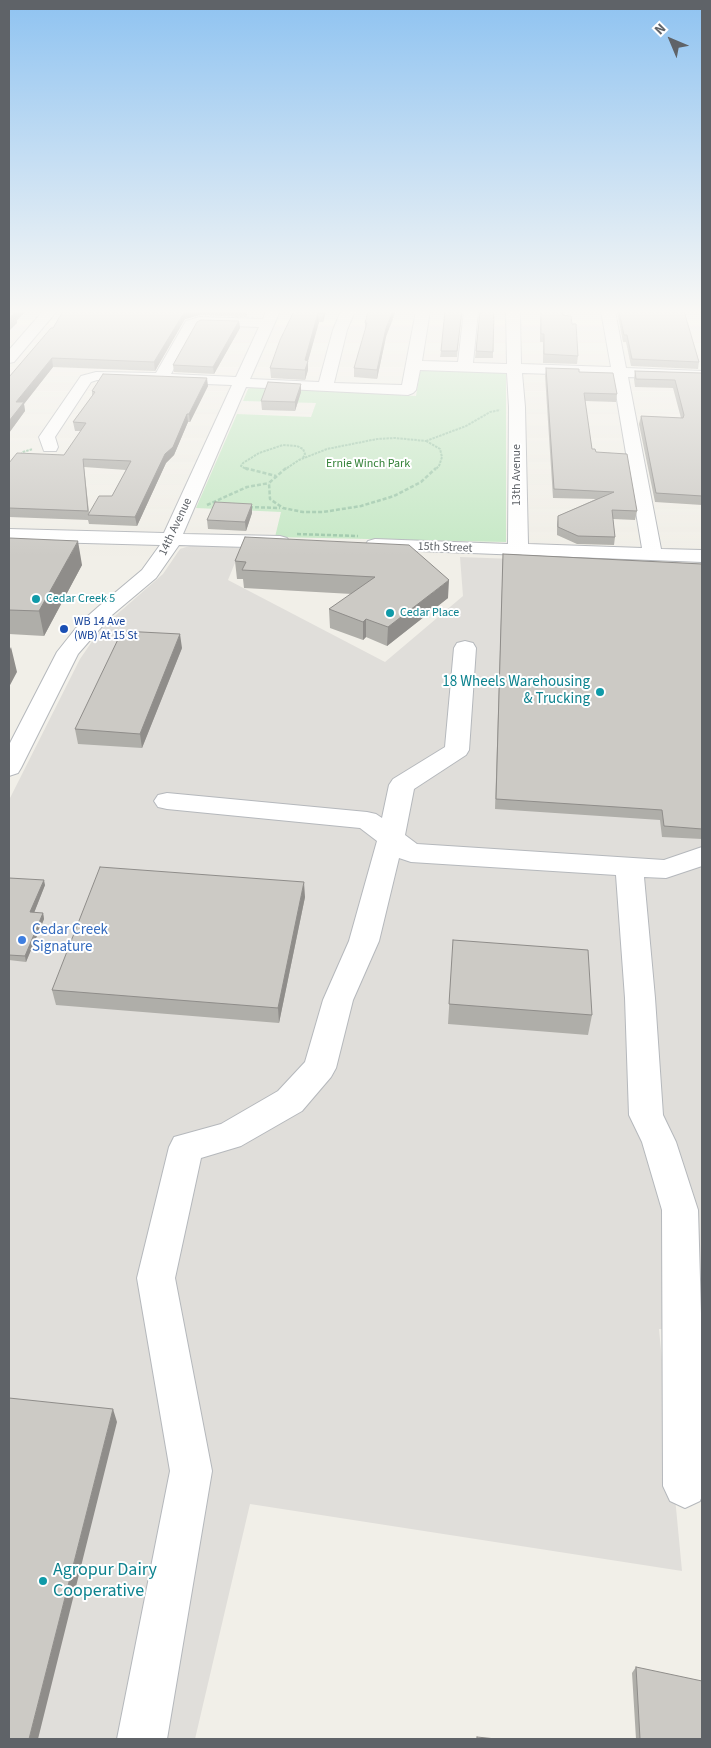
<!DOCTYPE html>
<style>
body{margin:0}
#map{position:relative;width:711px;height:1748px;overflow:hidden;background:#f1efe8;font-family:"Source Sans 3",sans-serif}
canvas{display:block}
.frame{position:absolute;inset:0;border:10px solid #5f6368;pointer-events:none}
.north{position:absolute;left:646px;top:15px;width:50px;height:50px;-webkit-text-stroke:4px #fff;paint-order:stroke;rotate:315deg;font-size:14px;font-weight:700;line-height:20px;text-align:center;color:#5f6368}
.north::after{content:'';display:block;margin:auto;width:18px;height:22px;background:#5f6368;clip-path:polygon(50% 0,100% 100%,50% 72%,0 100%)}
</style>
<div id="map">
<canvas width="711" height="1748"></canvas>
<div class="frame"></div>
<div class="north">N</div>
</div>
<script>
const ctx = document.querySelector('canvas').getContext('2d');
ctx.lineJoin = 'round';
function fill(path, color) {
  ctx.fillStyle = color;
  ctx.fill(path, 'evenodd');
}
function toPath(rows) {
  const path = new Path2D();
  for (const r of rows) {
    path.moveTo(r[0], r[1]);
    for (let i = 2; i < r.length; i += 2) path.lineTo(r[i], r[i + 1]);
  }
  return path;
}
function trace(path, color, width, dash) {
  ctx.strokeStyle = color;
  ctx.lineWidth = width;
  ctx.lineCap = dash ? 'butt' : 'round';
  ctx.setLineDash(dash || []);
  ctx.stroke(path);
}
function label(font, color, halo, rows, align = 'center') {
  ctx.font = font + ' "Source Sans 3",sans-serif';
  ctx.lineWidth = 4;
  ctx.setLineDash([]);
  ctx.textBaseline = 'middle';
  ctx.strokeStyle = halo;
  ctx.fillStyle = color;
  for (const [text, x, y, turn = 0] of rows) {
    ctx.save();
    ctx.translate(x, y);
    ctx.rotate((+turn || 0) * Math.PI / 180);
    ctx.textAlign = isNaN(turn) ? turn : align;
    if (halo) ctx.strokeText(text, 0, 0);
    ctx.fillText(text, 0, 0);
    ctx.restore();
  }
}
const industrial = toPath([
 [192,545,215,545,241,548,228,580,385,662,463,596,460,557,702,566,702,1331,659,1329,682,1571,250,1504,195,1739,9,1739,9,800,80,659,93,640,107,623,163,574,180,549]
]);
const green = toPath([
 [425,369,506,371,506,542,275,537,281,512,196,508,237,414,311,417,316,403,243,401,248,389,253,387,416,396,420,372]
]);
const pathFar1 = toPath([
 [426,441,440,449,442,457,439,466,435,470],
 [426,441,466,426,490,412,500,410],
 [21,455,23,452,33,449],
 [248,470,241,466,243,463,259,453,283,445,297,446,303,449,305,454,303,458],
 [284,470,299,460,327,449,377,439,395,438,426,441]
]);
const path = toPath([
 [245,468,276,476],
 [286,468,269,483,270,499,283,508,303,512,323,512,361,506,394,496,421,482,436,468],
 [207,505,247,487,269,483],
 [249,507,280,508],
 [297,534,358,536]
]);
const minor = toPath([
 [43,311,57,311,14,362,9,363,9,350,43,311],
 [266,311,280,311,250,379,319,382,333,330,341,311,355,311,347,330,334,383,402,385,416,311,430,311,422,361,458,362,464,311,478,311,473,363,507,364,506,311,520,311,521,364,611,367,601,311,615,311,626,368,702,371,702,379,628,377,661,549,702,550,702,562,368,549,365,545,368,541,375,539,508,544,509,407,507,373,420,370,416,390,413,393,408,395,246,387,183,534,280,536,287,538,290,542,287,546,280,548,179,545,156,578,112,615,78,654,21,768,18,773,9,776,9,745,57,652,80,623,98,607,142,570,160,545,9,541,9,529,164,533,232,385,97,380,91,382,55,437,58,447,56,451,44,451,39,437,81,376,96,372,156,373,186,321,200,317,263,319,266,311],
 [201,325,259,327,236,377,171,374,196,327,201,325],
 [522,373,613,376,642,548,528,544,525,407,522,373],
 [465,641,473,643,476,648,469,750,466,755,414,789,405,835,417,844,664,860,702,847,702,866,666,878,644,877,655,998,663,1115,676,1142,698,1210,702,1348,702,1496,700,1501,685,1508,670,1501,663,1486,662,1210,642,1142,629,1115,625,998,616,875,411,862,399,858,379,941,353,1000,336,1068,331,1077,302,1111,241,1146,201,1158,175,1278,212,1471,167,1739,117,1739,170,1471,137,1278,169,1147,174,1137,221,1124,278,1091,305,1062,323,1000,349,941,377,841,360,828,167,809,158,807,154,801,158,795,167,793,367,812,376,814,382,818,389,785,393,779,445,747,454,648,457,643,465,641]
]);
const wall = toPath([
 [63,311,248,311,246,317,200,315,185,319,155,371,53,367,24,404,25,411,9,433,9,377,53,328],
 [294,311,326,311,323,322,319,322,308,361,308,370,305,380,271,378,270,368],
 [368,311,386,337,377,379,354,377,354,368,365,331,365,323],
 [462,311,457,357,440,357,441,351],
 [480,311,493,352,493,358,475,358],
 [540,311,562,311,563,315,572,324,578,356,577,364,543,363,543,342,540,342],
 [617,311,684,311,699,362,698,369,631,366,626,342,623,342],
 [239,321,240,328,214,374,174,372,173,365],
 [546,368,579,372,617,394,616,402,585,401,592,449,596,452,637,511,635,520,613,519,615,537,614,545,577,544,557,535,557,524,558,516,596,499,553,498,545,376],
 [635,371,702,373,702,507,702,505,655,502,639,424,641,416,681,418,673,388,635,387,634,379],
 [301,384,301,392,295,411,262,410,261,401],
 [208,386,190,422,188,422,174,455,166,463,137,526,89,524,88,520,9,517,9,463,64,455,81,431,75,431,73,422,92,396,92,391],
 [84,467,126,470,112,496,89,512],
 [252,504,252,513,246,531,208,529,207,520],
 [245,537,448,598,387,646,366,637,363,640,330,628,329,609,352,594,244,588,243,579,237,579,235,561],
 [9,538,82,565,44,636,9,634],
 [503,554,702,564,702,839,662,837,660,820,495,809],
 [182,648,142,748,78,744,75,729],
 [9,878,45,885,34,913,43,913,44,919,26,962,9,960],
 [305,897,279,1023,56,1005,52,990],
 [452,960,592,1015,588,1035,448,1024],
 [636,1667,702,1739,636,1739,632,1673]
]);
const shadedWall = toPath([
 [14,311,27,311,17,320,17,323,9,331,9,319],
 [185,311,200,311,200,315,185,319,155,371,154,362],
 [323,311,326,311,323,322],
 [393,311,396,311,386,337,377,379,377,370,386,328],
 [318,313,319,322,308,361,308,370,305,380,305,360],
 [239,321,240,328,214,374,213,367],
 [52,358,53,367,24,404,25,411,9,433,9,421,16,402],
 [207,378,208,386,190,422,189,414],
 [301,384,301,392,295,411,295,402],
 [187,414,188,422,174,455,166,463,137,526,135,517,165,454],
 [252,504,252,513,246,531,245,522],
 [78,541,82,565,44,636,39,611],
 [449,580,448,598,387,646,388,627],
 [366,619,366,637,363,640,363,622],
 [180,634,182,648,142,748,140,734],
 [11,647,17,672,9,687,9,651],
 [44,880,45,885,32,918,30,912],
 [304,882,305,897,279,1023,278,1008],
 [43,913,44,919,26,962,25,956],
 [113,1409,117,1422,38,1739,29,1739]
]);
const building = toPath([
 [9,311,14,311,12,312,15,312,9,319,9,311],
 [63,311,185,311,154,362,52,358,16,402,24,402,9,421,9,377,51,328,53,328,63,311],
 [294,311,323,311,323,313,318,313,305,360,308,361,305,370,270,368,280,340,294,311],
 [368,311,393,311,386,328,377,370,354,368,367,323,365,323,368,311],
 [445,311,462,311,457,351,441,351,445,311],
 [480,311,494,311,493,352,476,351,480,311],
 [541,311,562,311,563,315,571,316,572,324,576,324,578,356,544,354,544,334,541,334,541,311],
 [619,311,684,311,699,362,632,359,627,335,624,335,619,311],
 [201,320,239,321,213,367,173,365,197,322,201,320],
 [546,368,579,369,579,372,613,373,617,394,584,393,592,449,595,449,596,452,627,454,637,511,612,510,615,537,578,536,558,527,558,516,614,492,554,489,546,368],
 [635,371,702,373,702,496,656,493,641,416,683,418,684,415,675,380,636,379,635,371],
 [103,374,207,378,189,414,187,414,173,447,165,454,135,517,88,515,99,496,112,496,131,461,83,459,88,511,9,508,9,463,17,453,64,455,86,423,73,422,95,392,92,391,103,374],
 [268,382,301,384,295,402,261,401,268,382],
 [215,502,252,504,245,522,207,520,215,502],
 [245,537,409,545,449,580,388,627,366,619,363,622,329,609,375,577,242,570,246,562,235,561,245,537],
 [9,538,78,541,39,611,9,610,9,538],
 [503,554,702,564,702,829,664,826,662,810,496,799,503,554],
 [122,631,180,634,140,734,75,729,122,631],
 [100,867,304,882,278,1008,52,990,100,867],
 [9,878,44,880,30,912,43,913,25,956,9,955,9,878],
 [453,940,588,950,592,1015,449,1004,453,940],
 [9,1398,113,1409,29,1739,9,1739,9,1398],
 [636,1667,702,1681,702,1739,640,1739,636,1667],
 [477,1737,496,1739,477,1739,477,1737]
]);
const markers = [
 [36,599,5,"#0f9aa8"],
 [390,613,5,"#0f9aa8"],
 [64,629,5,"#1a4fb4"],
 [600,692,5,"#0f9aa8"],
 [22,940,5,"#3f7fe0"],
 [43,1581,5,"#0f9aa8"]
];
const farParknames = [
 ["Ernie Winch Park",368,464]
];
const farStreetnames = [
 ["13th Avenue",517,475,-90],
 ["14th Avenue",176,527,-65],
 ["15th Street",445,548,2]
];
const farCulturenames = [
 ["Cedar Creek 5",46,599],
 ["Cedar Place",400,613]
];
const farTransitnames = [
 ["WB 14 Ave",74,622],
 ["(WB) At 15 St",74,636]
];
const cultureNames = [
 ["18 Wheels Warehousing",590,683],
 ["& Trucking",590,700]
];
const shopNames = [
 ["Cedar Creek",32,931],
 ["Signature",32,948]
];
const nearCulturenames = [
 ["Agropur Dairy",53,1571],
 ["Cooperative",53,1592]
];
fill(industrial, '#e0deda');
fill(green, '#c5e8c5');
trace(minor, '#b5b8bc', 2);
trace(pathFar1, '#9cc7a9', 2, [2.5, 1]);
trace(path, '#9cc7a9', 2.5, [4, 2]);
fill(minor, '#fff');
fill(wall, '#afaea9');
fill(shadedWall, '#8f8d8a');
fill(building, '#cccac5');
trace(building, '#8f8d8a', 1);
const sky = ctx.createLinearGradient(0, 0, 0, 556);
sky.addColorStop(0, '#8fc3f1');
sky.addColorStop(0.56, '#f9f8f5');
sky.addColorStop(1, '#f9f8f500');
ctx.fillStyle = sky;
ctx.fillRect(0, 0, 711, 556);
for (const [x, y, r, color] of markers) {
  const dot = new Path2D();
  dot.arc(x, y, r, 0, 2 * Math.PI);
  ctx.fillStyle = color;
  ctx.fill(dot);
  trace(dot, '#fff', 2);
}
label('12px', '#348238', '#fff', farParknames);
label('12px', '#5f6368', '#fff', farStreetnames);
label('12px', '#0d838f', '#fff', farCulturenames, 'left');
label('12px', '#164399', '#fff', farTransitnames, 'left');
label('15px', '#0d838f', '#fff', cultureNames, 'right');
label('15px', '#366cbe', '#fff', shopNames, 'left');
label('18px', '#0d838f', '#fff', nearCulturenames, 'left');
</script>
